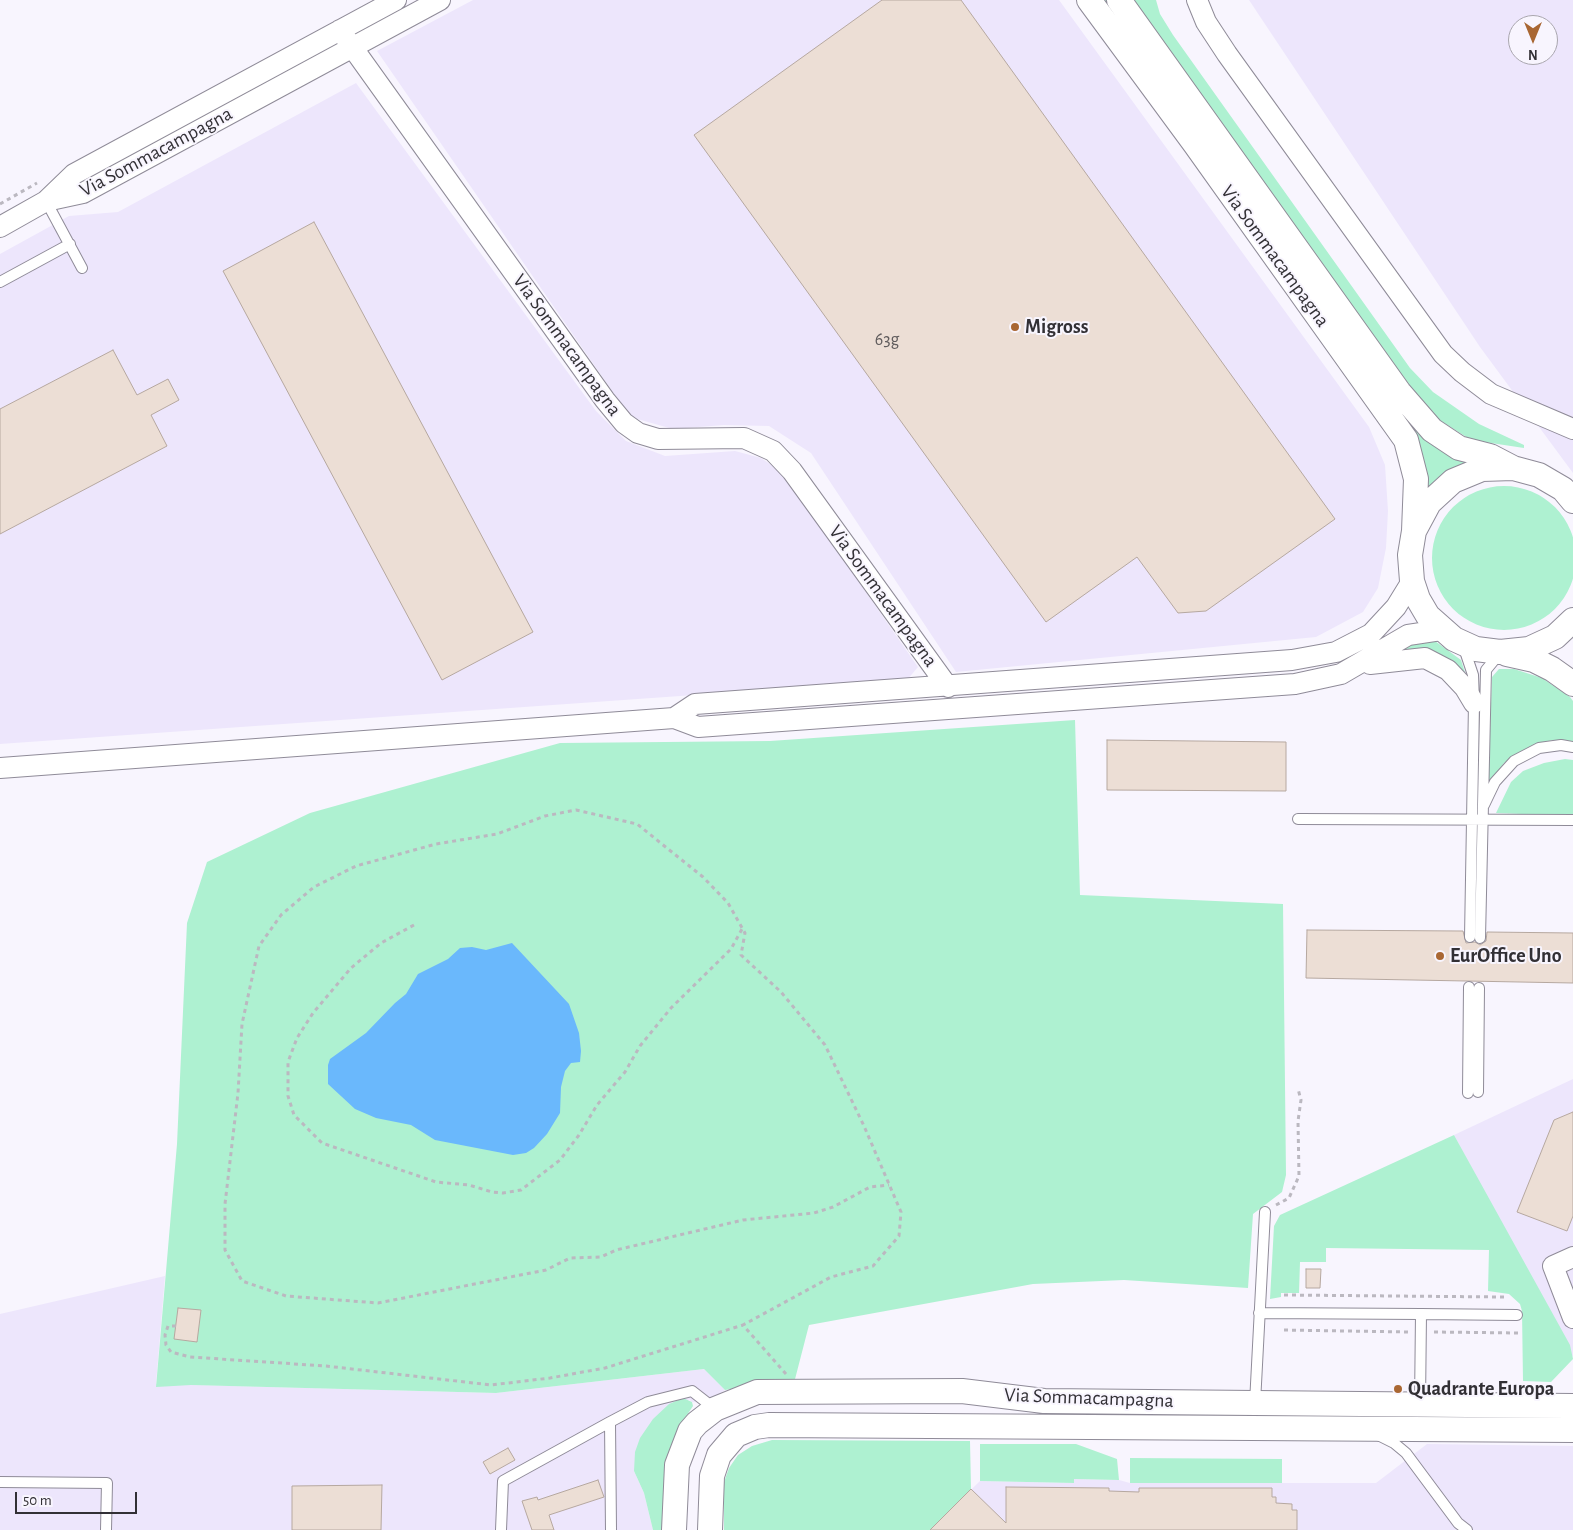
<!DOCTYPE html>
<style>
body{margin:0}
#map{position:relative;width:1573px;height:1530px;overflow:hidden;background:#f8f5fe;font-family:"Alegreya Sans",sans-serif}
canvas{display:block}
.north{position:absolute;left:1508px;top:15px;width:50px;height:50px;box-sizing:border-box;background:#f8f5fe;border:1px solid #a9a6ae;border-radius:50%;rotate:180deg;font-size:14px;font-weight:700;line-height:20px;text-align:center;color:#323035}
.north::after{content:'';display:block;margin:auto;width:18px;height:22px;background:#a96733;clip-path:polygon(50% 0,100% 100%,50% 72%,0 100%)}
.scale{position:absolute;left:15px;top:1492px;width:122px;height:22px;box-sizing:border-box;border:2px solid #323035;border-top:0;padding-left:6px;font-size:15px;line-height:18px;white-space:nowrap;color:#323035;-webkit-text-stroke:4px #f8f5fe;paint-order:stroke}
</style>
<div id="map">
<canvas width="1573" height="1530"></canvas>
<div class="north">N</div>
<div class="scale">50 m</div>
</div>
<script>
const ctx = document.querySelector('canvas').getContext('2d');
ctx.lineJoin = 'round';
function fill(path, color) {
  ctx.fillStyle = color;
  ctx.fill(path, 'evenodd');
}
function toPath(rows) {
  const path = new Path2D();
  for (const r of rows) {
    if (r.length === 3) {
      path.moveTo(r[0] + r[2], r[1]);
      path.arc(r[0], r[1], r[2], 0, 2 * Math.PI);
      continue;
    }
    path.moveTo(r[0], r[1]);
    for (let i = 2; i < r.length; i += 2) path.lineTo(r[i], r[i + 1]);
  }
  return path;
}
function trace(path, color, width, dash) {
  ctx.strokeStyle = color;
  ctx.lineWidth = width;
  ctx.lineCap = dash ? 'butt' : 'round';
  ctx.setLineDash(dash || []);
  ctx.stroke(path);
}
function label(font, color, halo, rows, align = 'center') {
  ctx.font = font + ' "Alegreya Sans",sans-serif';
  ctx.lineWidth = 4;
  ctx.setLineDash([]);
  ctx.textBaseline = 'middle';
  ctx.strokeStyle = halo;
  ctx.fillStyle = color;
  for (const [text, x, y, turn = 0] of rows) {
    ctx.save();
    ctx.translate(x, y);
    ctx.rotate((+turn || 0) * Math.PI / 180);
    ctx.textAlign = isNaN(turn) ? turn : align;
    if (halo) ctx.strokeText(text, 0, 0);
    ctx.fillText(text, 0, 0);
    ctx.restore();
  }
}
const built = toPath([
 [473,0,1059,0,1369,427,1385,465,1388,511,1386,548,1378,588,1363,612,1316,637,956,672,811,453,769,426,724,425,673,429,630,417,377,51],
 [1249,0,1573,0,1573,473,1480,347],
 [1518,25,1548,25,1548,55,1518,55],
 [356,83,596,411,626,441,665,456,735,451,761,458,782,472,918,667,907,680,0,744,0,254,69,216,118,212],
 [1573,1079,1573,1357,1454,1135],
 [165,1276,156,1384,496,1393,704,1369,725,1390,707,1403,692,1402,689,1399,634,1471,644,1493,653,1530,0,1530,0,1314],
 [1427,1444,1573,1446,1573,1530,942,1530,936,1524,980,1481,1074,1483,1074,1479,1119,1480,1130,1483,1376,1483]
]);
const green = toPath([
 [1101,0,1106,0,1407,419,1432,444,1465,461,1467,466,1434,489,1425,489],
 [1134,0,1156,0,1160,14,1173,35,1410,368,1433,392,1479,424,1524,445,1524,448,1471,440,1430,414],
 [1504,558,72],
 [1426,638,1435,641,1461,660,1469,685,1391,655,1405,646],
 [1499,669,1514,669,1542,678,1570,697,1573,701,1573,742,1552,740,1530,748,1504,763,1488,787,1492,677],
 [1075,720,1080,895,1283,904,1286,1175,1282,1192,1253,1214,1248,1288,1124,1280,1033,1284,809,1325,794,1383,768,1383,725,1390,704,1369,496,1393,191,1385,156,1387,177,1144,187,923,207,862,310,813,560,743,770,741],
 [1565,759,1573,760,1573,816,1496,813,1511,782,1523,771,1544,763],
 [1454,1135,1570,1345,1573,1359,1551,1382,1523,1381,1522,1311,1520,1304,1509,1294,1488,1291,1489,1250,1326,1248,1326,1262,1300,1262,1299,1293,1281,1293,1281,1297,1270,1299,1274,1226,1280,1215],
 [683,1398,692,1402,693,1406,679,1427,666,1462,665,1530,653,1530,644,1493,634,1471,635,1452,640,1438,653,1419,669,1404],
 [772,1440,970,1441,971,1489,936,1524,942,1530,724,1530,724,1482,729,1468,738,1455,752,1446],
 [980,1444,1076,1444,1117,1459,1119,1480,1074,1479,1074,1483,980,1481],
 [1130,1458,1282,1459,1282,1483,1130,1483]
]);
const water = toPath([
 [512,943,569,1004,579,1033,581,1051,580,1062,571,1063,565,1071,561,1087,560,1113,547,1134,534,1148,526,1153,513,1155,435,1140,411,1125,376,1118,355,1109,328,1084,328,1065,330,1059,366,1033,395,1003,406,994,418,974,448,959,460,948,472,947,486,950]
]);
const building = toPath([
 [882,0,961,0,1335,519,1206,611,1178,613,1137,557,1046,622,694,135,882,0],
 [314,222,533,632,442,680,223,271,314,222],
 [113,350,137,395,168,379,179,400,151,415,167,446,0,534,0,409,113,350],
 [1107,740,1286,742,1286,791,1107,790,1107,740],
 [1307,930,1463,931,1466,943,1475,942,1480,945,1486,941,1487,932,1573,933,1573,983,1306,978,1307,930],
 [1573,1112,1573,1216,1567,1231,1517,1212,1554,1120,1573,1112],
 [1306,1269,1321,1269,1320,1288,1306,1288,1306,1269],
 [178,1308,201,1310,197,1342,174,1339,178,1308],
 [508,1448,515,1460,490,1474,483,1462,508,1448],
 [598,1480,604,1497,549,1515,554,1530,532,1530,522,1501,537,1497,538,1500,598,1480],
 [382,1485,381,1530,292,1530,292,1486,382,1485],
 [1006,1487,1109,1488,1109,1491,1139,1492,1139,1488,1272,1488,1272,1497,1276,1497,1276,1503,1292,1504,1292,1510,1297,1510,1297,1530,930,1530,971,1489,1006,1523,1006,1487]
]);
const path = toPath([
 [0,204,37,183],
 [414,925,381,943,351,968,313,1013,297,1038,288,1062,288,1096,294,1115,322,1143,436,1182,469,1185,492,1192,503,1193,521,1190,560,1160,579,1135,597,1105,625,1072,640,1046,671,1008,731,949,742,929],
 [1276,1205,1289,1198,1299,1176,1298,1121,1301,1100,1298,1089],
 [1284,1295,1504,1297],
 [176,1326,168,1326,165,1335,166,1345,171,1352,190,1357,326,1366,491,1385,550,1378,605,1368,743,1325],
 [1284,1330,1410,1332],
 [1434,1332,1520,1333],
 [786,1374,743,1325,831,1277,873,1266,899,1236,901,1212,864,1126,825,1045,781,992,741,955,745,933,728,903,703,877,637,824,576,810,545,816,497,834,436,844,356,866,314,887,281,915,259,946,242,1024,238,1093,225,1204,225,1250,242,1281,286,1296,378,1303,546,1270,570,1258,601,1257,616,1250,743,1220,814,1213,833,1207,870,1187,889,1185]
]);
const service = toPath([
 [46,201,82,268],
 [0,282,70,244],
 [1464,648,1473,675,1474,703,1470,937],
 [1484,805,1495,782,1514,761,1539,748,1561,745,1573,747],
 [1298,819,1573,820],
 [1480,938,1486,670,1500,653],
 [1478,1092,1479,988],
 [1468,1093,1469,987],
 [1259,1313,1421,1314,1420,1404],
 [1421,1314,1517,1315],
 [1255,1403,1265,1212],
 [1378,1435,1394,1443,1406,1453,1458,1523,1467,1530],
 [0,1482,107,1483,106,1530],
 [501,1530,503,1481,610,1422],
 [611,1530,610,1422,648,1402,692,1391,715,1409]
]);
const minor = toPath([
 [1197,0,1206,22,1227,54,1443,354,1462,372,1491,394,1573,429],
 [340,30,605,400,624,423,638,433,658,439,744,438,773,451,792,471,948,687],
 [46,201,83,193,440,0],
 [0,227,46,201,74,174,396,0],
 [1412,581,1396,607,1371,634,1336,652,1292,660,695,704,674,718,698,727,1295,684,1341,674,1408,635,1441,630],
 [1370,664,1425,658,1448,670,1465,688,1474,703],
 [0,768,674,718],
 [1573,1257,1553,1266,1573,1318]
]);
const tertiary = toPath([
 [1089,0,1195,144,1406,440,1416,479,1414,531],
 [1119,0,1399,392,1432,430,1459,448,1490,456,1513,468],
 [1573,501,1563,489,1539,475,1513,468,1482,469,1453,481,1429,503,1414,531,1410,555,1412,581,1418,599,1428,616,1454,639,1476,649,1500,652,1529,649,1555,637,1573,620],
 [1507,654,1534,660,1552,669,1573,684],
 [674,1530,677,1465,690,1431,697,1423,715,1409,757,1392,962,1391,1044,1401,1573,1406],
 [710,1530,712,1476,719,1455,736,1435,755,1427,769,1425,1573,1430]
]);
const markers = [
 [1015,327,5,"#a96733"],
 [1440,956,5,"#a96733"],
 [1398,1389,5,"#a96733"]
];
const numberNames = [
 ["63g",887,340]
];
const streetNames = [
 ["Via Sommacampagna",156,152,-28],
 ["Via Sommacampagna",1275,256,54],
 ["Via Sommacampagna",567,345,54],
 ["Via Sommacampagna",883,596,54],
 ["Via Sommacampagna",1089,1398,2]
];
const poiNames = [
 ["Migross",1025,327],
 ["EurOffice Uno",1450,956],
 ["Quadrante Europa",1408,1389]
];
fill(built, '#ede6fc');
fill(green, '#aef1d1');
fill(water, '#6ab8fc');
fill(building, '#ecded5');
trace(building, '#b6a8a0', 1);
trace(service, '#8f8b98', 12);
trace(minor, '#8f8b98', 22);
trace(tertiary, '#8f8b98', 26);
trace(path, '#bbb8c0', 3, [4, 4]);
trace(service, '#fff', 10);
trace(minor, '#fff', 20);
trace(tertiary, '#fff', 24);
for (const [x, y, r, color] of markers) {
  const dot = new Path2D();
  dot.arc(x, y, r, 0, 2 * Math.PI);
  ctx.fillStyle = color;
  ctx.fill(dot);
  trace(dot, '#f8f5fe', 2);
}
label('18px', '#605c5d', null, numberNames);
label('20px', '#323035', '#f8f5fe', streetNames);
label('bold 20px', '#323035', '#f8f5fe', poiNames, 'left');
</script>
